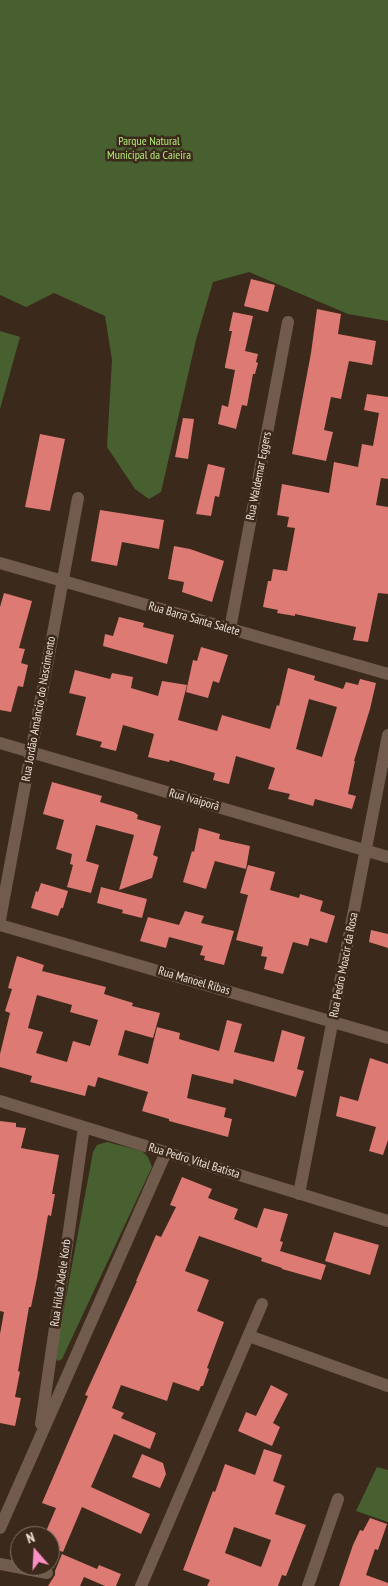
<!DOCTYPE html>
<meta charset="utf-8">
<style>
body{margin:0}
#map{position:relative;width:388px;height:1586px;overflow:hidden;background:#3b291b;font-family:"PT Sans Narrow",sans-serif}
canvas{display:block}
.north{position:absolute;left:10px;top:1526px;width:50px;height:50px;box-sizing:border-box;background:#3b291b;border:1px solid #827367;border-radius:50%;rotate:341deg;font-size:14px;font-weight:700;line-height:20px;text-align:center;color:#ede1d8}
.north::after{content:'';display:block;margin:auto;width:18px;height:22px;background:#fa8fc6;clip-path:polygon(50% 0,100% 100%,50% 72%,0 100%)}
</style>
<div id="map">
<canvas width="388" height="1586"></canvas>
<div class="north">N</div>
</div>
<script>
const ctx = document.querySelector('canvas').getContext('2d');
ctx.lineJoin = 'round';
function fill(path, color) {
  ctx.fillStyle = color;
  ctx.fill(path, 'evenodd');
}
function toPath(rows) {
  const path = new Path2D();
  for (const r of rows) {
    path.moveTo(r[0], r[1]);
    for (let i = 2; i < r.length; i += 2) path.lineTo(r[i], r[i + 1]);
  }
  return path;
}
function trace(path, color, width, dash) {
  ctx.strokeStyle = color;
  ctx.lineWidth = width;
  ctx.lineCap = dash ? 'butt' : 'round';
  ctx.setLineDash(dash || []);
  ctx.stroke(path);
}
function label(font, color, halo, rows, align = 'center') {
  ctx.font = font + ' "PT Sans Narrow",sans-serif';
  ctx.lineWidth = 5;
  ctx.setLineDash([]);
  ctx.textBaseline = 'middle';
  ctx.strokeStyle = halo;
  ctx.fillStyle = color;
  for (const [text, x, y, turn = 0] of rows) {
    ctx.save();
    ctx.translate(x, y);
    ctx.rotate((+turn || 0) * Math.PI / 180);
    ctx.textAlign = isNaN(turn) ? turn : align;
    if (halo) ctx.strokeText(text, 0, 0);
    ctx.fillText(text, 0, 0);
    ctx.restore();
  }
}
const green = toPath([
 [0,0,388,0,388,321,348,314,249,272,213,282,196,340,161,492,149,499,135,489,107,447,112,360,105,316,54,293,26,307,0,295],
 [0,331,20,337,0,409],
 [107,1142,142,1151,148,1157,152,1167,62,1359,58,1361,55,1357,93,1152,97,1145],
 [377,1467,388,1470,388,1522,356,1511]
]);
const building = toPath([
 [251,279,275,285,268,312,244,306],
 [317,309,341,314,338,334,376,341,372,365,349,361,341,399,331,397,324,430,333,432,326,461,292,454,311,353],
 [233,312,253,316,245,351,258,354,256,362,258,363,255,374,253,374,247,406,242,405,236,429,218,424,222,405,228,407,235,370,225,368,225,366,232,331,229,331],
 [367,394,388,397,388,479,381,478,376,505,388,507,388,594,378,593,368,642,353,640,356,627,295,614,295,616,277,613,278,610,263,607,268,581,271,581,273,569,287,571,295,528,287,527,289,517,277,515,282,484,329,493,334,462,358,467,362,444,373,446,379,413,364,410],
 [183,418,194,419,188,459,175,457],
 [40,434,65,439,50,511,25,507],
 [208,464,225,468,219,497,215,496,211,516,196,514],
 [100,510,164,520,159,549,122,542,117,566,91,561],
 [174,546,190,549,224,561,212,602,182,592,184,582,168,579],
 [4,593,32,601,19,648,25,649,21,663,28,665,23,687,18,686,11,712,0,710,0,607],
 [119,617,144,623,143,627,174,635,167,664,103,646,105,634,113,636],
 [201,647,228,655,219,683,213,681,208,698,186,692,193,660,197,661],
 [288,668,315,676,314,680,343,689,346,682,358,685,360,679,376,683,370,709,354,761,355,761,348,794,356,796,352,809,315,799,313,806,288,799,290,794,268,789,275,768,236,756,229,784,213,780,215,773,170,760,169,762,148,757,154,734,123,725,116,751,100,747,102,742,76,735,86,697,69,693,75,670,110,679,112,673,133,677,131,688,158,696,162,681,187,685,178,720,217,731,222,715,270,729,277,705,279,706],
 [309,699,337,707,322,757,296,749],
 [52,782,102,796,100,802,134,812,138,815,137,819,161,826,153,855,158,857,152,878,119,890,134,835,96,825,86,861,99,865,91,893,67,887,73,865,70,864,72,854,56,849,64,820,43,814],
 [199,828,220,834,219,839,250,846,246,869,215,861,206,889,183,882,192,851,194,852],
 [248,865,275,872,270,890,299,898,300,894,323,901,320,911,335,916,327,943,310,938,308,946,293,942,283,974,264,969,267,957,261,956,263,947,236,940,248,895,240,893],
 [41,883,68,891,63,908,61,908,58,916,31,908,36,891,38,892],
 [101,887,147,899,142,918,122,913,123,910,97,903],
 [185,911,204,916,201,923,234,931,224,965,204,960,205,956,200,955,203,946,169,937,166,948,140,941,148,917,179,925],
 [371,930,388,934,388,948,369,942],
 [17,956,44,965,42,971,106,987,104,994,133,1003,132,1006,160,1013,153,1038,125,1030,118,1055,148,1064,157,1027,180,1033,179,1039,219,1051,227,1020,242,1024,234,1052,274,1062,282,1030,305,1037,297,1069,304,1071,296,1097,234,1079,233,1084,192,1074,187,1098,226,1108,224,1117,232,1119,228,1137,169,1121,169,1119,142,1111,148,1092,98,1077,95,1087,88,1085,85,1096,30,1082,32,1076,0,1067,0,1054,10,1013,5,1011,12,989,8,988],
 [37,995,72,1005,70,1012,98,1020,90,1046,73,1041,67,1062,36,1053,43,1032,28,1028],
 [370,1058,388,1064,388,1140,383,1155,369,1151,376,1127,336,1116,340,1096,358,1101],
 [0,1121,16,1123,16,1127,26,1128,21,1148,59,1155,52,1194,55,1194,51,1216,48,1215,37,1278,31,1307,29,1307,18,1371,20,1372,15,1397,21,1398,15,1426,0,1423,0,1334,4,1312,0,1311],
 [182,1177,212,1189,208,1198,238,1209,234,1219,257,1228,264,1208,288,1214,280,1241,283,1242,280,1251,326,1265,321,1280,282,1269,282,1268,261,1261,262,1258,199,1236,185,1271,209,1280,197,1311,224,1322,207,1368,209,1369,203,1386,201,1386,199,1391,173,1382,167,1401,121,1385,112,1408,124,1413,121,1418,156,1433,150,1449,114,1434,91,1487,150,1514,141,1534,82,1507,63,1552,50,1547,50,1536,44,1536,56,1508,42,1503,88,1396,85,1395,137,1281,136,1281,144,1263,156,1235,161,1237,176,1207,170,1205],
 [334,1232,379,1245,370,1275,325,1261],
 [271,1385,288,1394,273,1423,280,1427,272,1446,238,1431,246,1412,256,1416],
 [264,1449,282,1455,273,1481,285,1486,275,1514,306,1525,286,1576,282,1575,278,1586,207,1586,210,1580,183,1570,213,1491,215,1492,225,1464,255,1475],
 [234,1527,271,1540,261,1567,225,1553],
 [142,1454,163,1463,166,1474,160,1488,132,1477],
 [370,1518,387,1524,378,1550,375,1549,366,1575,388,1583,388,1586,339,1586,353,1545,360,1530,363,1531],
 [62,1554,97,1569,99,1565,121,1574,116,1586,105,1586,84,1577,80,1586,48,1586,55,1575,55,1571]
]);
const minor = toPath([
 [0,563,388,674],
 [230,629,288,322],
 [0,743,388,857],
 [0,920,78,498],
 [0,925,388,1038],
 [0,1101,388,1221],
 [299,1194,388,735],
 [249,1336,388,1386],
 [41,1424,84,1127],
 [0,1528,166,1152],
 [0,1564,47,1573],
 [141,1586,262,1304],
 [308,1586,338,1499]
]);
const parkNames = [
 ["Parque Natural",149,142],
 ["Municipal da Caieira",149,156]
];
const streetNames = [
 ["Rua Waldemar Eggers",259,476,-79],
 ["Rua Barra Santa Salete",194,619,16],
 ["Rua Jordão Amâncio do Nascimento",39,709,-80],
 ["Rua Ivaiporã",194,800,16],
 ["Rua Pedro Moacir da Rosa",344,965,-79],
 ["Rua Manoel Ribas",194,981,16],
 ["Rua Pedro Vital Batista",194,1161,17],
 ["Rua Hilda Adele Korb",61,1283,-82]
];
fill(green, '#486030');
fill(building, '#dd7a73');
trace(minor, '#705b4c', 12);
label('12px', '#b2ea79', '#3b291b', parkNames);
label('12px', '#ede1d8', '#3b291b', streetNames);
</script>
